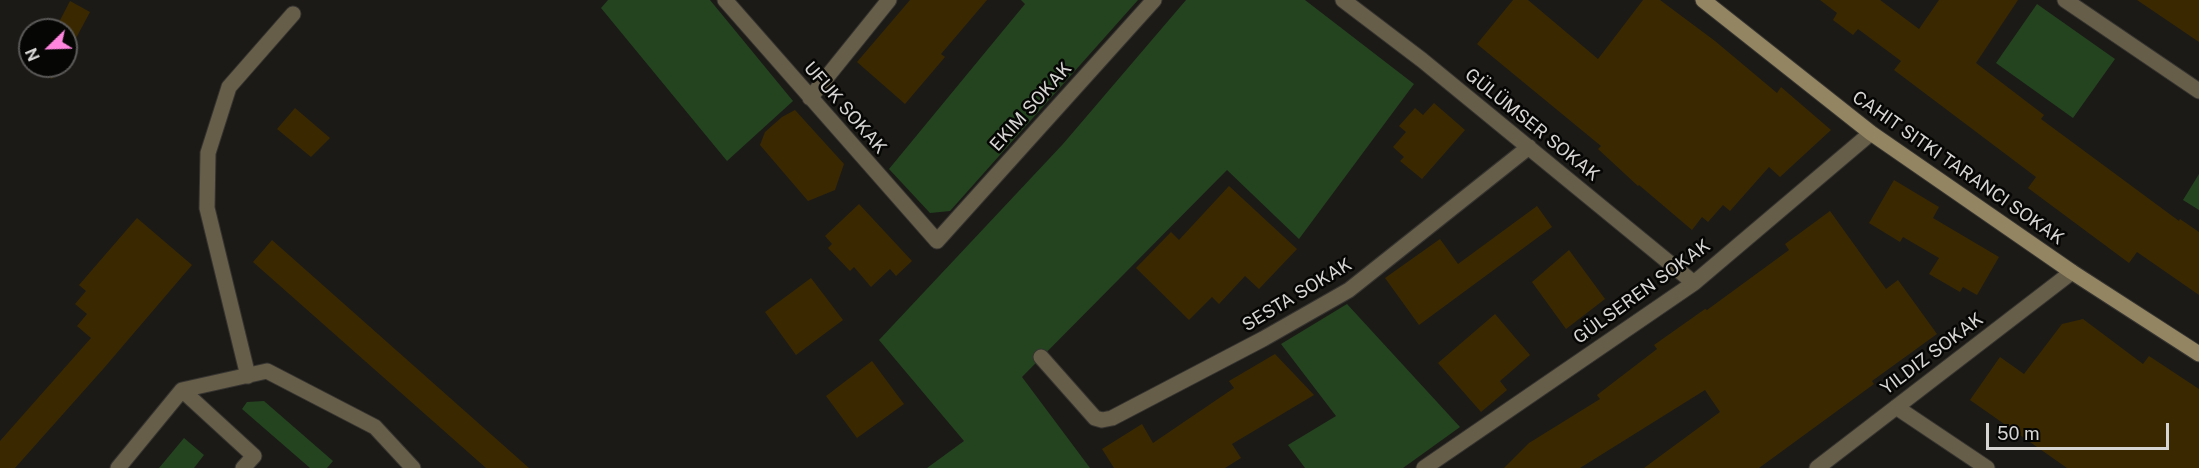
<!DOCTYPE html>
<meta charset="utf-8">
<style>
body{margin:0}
#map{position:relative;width:2199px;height:468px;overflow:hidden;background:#1c1a17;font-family:"Public Sans",sans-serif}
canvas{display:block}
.north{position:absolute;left:18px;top:18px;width:60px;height:60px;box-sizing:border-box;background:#060605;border:2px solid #5a5958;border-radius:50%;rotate:247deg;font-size:16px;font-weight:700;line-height:24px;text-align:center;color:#d7d6d4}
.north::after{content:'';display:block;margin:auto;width:21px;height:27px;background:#ff85df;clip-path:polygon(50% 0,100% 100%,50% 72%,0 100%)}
.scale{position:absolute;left:1986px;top:423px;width:183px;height:27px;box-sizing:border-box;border:3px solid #d7d6d4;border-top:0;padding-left:8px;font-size:18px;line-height:21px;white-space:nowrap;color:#d7d6d4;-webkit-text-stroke:4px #060605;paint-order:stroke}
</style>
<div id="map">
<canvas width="2199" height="468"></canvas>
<div class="north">N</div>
<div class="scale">50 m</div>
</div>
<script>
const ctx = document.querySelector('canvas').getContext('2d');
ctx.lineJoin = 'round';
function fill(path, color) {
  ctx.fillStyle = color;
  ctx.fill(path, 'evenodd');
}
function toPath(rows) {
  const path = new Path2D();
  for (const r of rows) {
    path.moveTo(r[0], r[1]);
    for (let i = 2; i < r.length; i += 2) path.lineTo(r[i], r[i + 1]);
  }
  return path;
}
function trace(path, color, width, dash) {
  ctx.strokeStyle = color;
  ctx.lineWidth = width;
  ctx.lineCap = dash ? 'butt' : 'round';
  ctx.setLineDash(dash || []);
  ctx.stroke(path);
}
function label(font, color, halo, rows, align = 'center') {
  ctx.font = font + ' "Public Sans",sans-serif';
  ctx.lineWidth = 5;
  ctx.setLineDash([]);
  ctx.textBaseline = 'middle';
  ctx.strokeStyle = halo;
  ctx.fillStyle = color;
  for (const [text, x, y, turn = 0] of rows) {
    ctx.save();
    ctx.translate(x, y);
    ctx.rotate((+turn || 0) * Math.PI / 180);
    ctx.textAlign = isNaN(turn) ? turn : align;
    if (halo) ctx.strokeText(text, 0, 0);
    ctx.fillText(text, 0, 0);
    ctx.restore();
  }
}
const green = toPath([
 [608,0,710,0,793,101,727,161,601,8],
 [1021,0,1138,0,950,211,930,213,889,169,1025,4],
 [1186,0,1305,0,1414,84,1299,239,1227,170,1022,377,1090,468,927,468,964,441,879,340,1063,144],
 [2037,4,2115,59,2073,118,1996,63],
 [2199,174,2199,210,2183,200],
 [1347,304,1460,427,1403,468,1305,468,1288,445,1336,416,1281,344],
 [264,401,333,461,327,468,310,468,242,409,247,402],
 [184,438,204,455,194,468,159,468]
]);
const building = toPath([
 [910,0,987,0,941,54,945,57,905,104,857,62],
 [1513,0,1528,0,1598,59,1643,0,1660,0,1715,41,1777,93,1781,87,1831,130,1780,177,1769,167,1730,211,1723,205,1708,222,1702,217,1692,230,1639,185,1638,186,1598,149,1601,146,1477,44],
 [1820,0,1880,0,1919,29,1939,0,2018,0,1976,63,2044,115,2041,119,2179,221,2180,219,2199,232,2199,295,2137,252,2129,263,2028,188,2036,177,1894,70,1901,61,1858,29,1853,35,1833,20,1837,13],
 [2137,0,2199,0,2199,42],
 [70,1,90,12,66,57,66,30,55,30],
 [37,66,60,66,52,79,36,68],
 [1434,103,1465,130,1422,179,1400,161,1404,157,1393,147,1406,132,1399,126,1415,108,1423,115],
 [295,108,330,138,311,157,277,129],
 [795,110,844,164,835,190,808,201,760,145,765,132,782,117],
 [1894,180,1939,207,1933,218,1999,257,1977,295,1963,287,1960,292,1929,274,1939,258,1903,237,1900,242,1869,223],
 [1229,186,1297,249,1259,289,1245,276,1219,304,1212,297,1189,320,1136,268,1171,232,1179,240],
 [859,204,912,261,896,276,890,269,871,287,854,267,850,271,828,248,832,244,825,236],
 [1537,206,1552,227,1419,325,1385,278,1440,239,1458,264],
 [1830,211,1886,289,1898,280,1937,334,1872,381,1874,384,1759,468,1644,468,1720,412,1705,390,1580,468,1504,468,1529,443,1600,399,1597,395,1657,349,1654,345,1705,309,1707,310,1789,250,1785,244],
 [137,218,192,265,104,368,15,468,0,468,0,441,91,338,77,326,87,314,75,304,86,291,79,285],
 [272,240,529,468,486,468,253,262],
 [1569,250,1605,299,1566,329,1532,282],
 [811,278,843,320,796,355,765,312],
 [1495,314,1530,355,1500,381,1507,390,1481,412,1438,363],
 [2083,319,2143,364,2149,356,2199,389,2199,468,2067,468,1970,400,2000,357,2024,374,2062,324],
 [1275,354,1314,395,1232,444,1241,458,1225,468,1114,468,1102,449,1142,424,1153,443,1234,388,1229,381],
 [872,361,904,404,857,438,826,396]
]);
const street = toPath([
 [725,0,937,241,1154,0],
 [1343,0,1422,60,1694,283],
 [2065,0,2199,91],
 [810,98,889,0],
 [1041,357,1095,418,1102,420,1112,418,1263,339,1349,290,1529,147],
 [248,376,207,208,208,153,229,87,293,14],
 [182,390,254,456,243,468],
 [1896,407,1987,468],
 [118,468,182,390,267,371,375,427,413,468],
 [1424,468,1694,283,1871,133],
 [1817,468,2072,272]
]);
const secondary = toPath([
 [1703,0,1871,133,2072,272,2199,354]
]);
const streetNames = [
 ["EKIM SOKAK",1031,107,-48],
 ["UFUK SOKAK",845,108,49],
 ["GÜLÜMSER SOKAK",1532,125,39],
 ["CAHIT SITKI TARANCI SOKAK",1958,168,35],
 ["GÜLSEREN SOKAK",1642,292,-36],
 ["SESTA SOKAK",1297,295,-31],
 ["YILDIZ SOKAK",1932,354,-37]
];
fill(green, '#23441f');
fill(building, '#3a2900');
trace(street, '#363431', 17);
trace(secondary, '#363431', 17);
trace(street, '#675e49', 15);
trace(secondary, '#938562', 15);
label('18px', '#d7d6d4', '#060605', streetNames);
</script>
